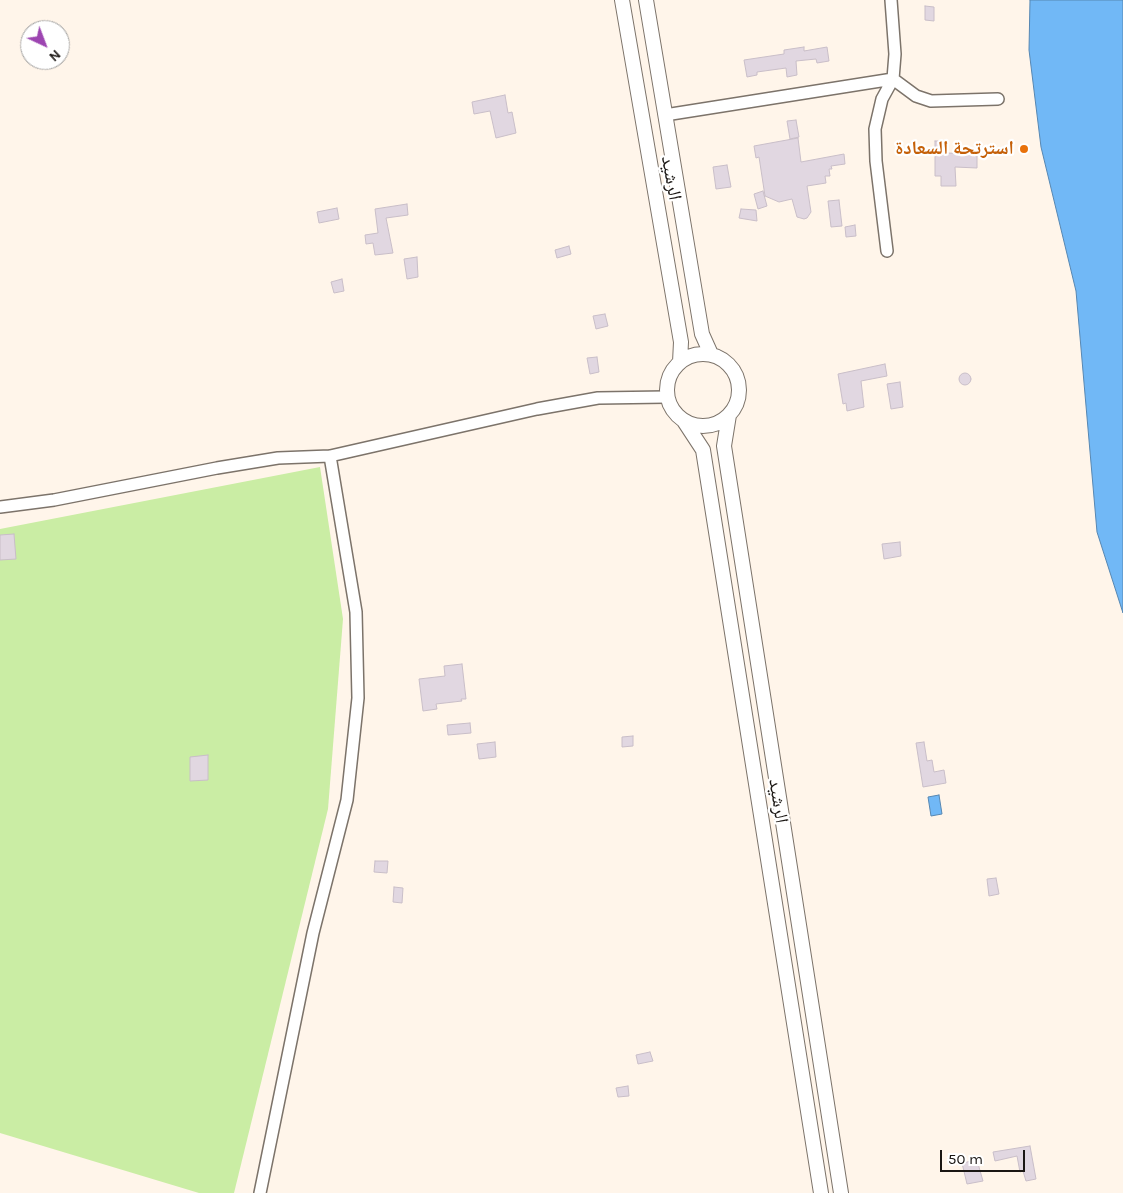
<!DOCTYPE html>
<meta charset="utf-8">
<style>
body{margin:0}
#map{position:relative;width:1123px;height:1193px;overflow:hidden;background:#fff5ea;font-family:Karla,sans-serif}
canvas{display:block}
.north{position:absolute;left:20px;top:20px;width:50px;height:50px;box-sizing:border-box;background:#fff;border:1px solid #a3a2a1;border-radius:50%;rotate:137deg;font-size:14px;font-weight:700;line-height:20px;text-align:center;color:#1a1613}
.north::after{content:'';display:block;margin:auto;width:18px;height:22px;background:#9d45b1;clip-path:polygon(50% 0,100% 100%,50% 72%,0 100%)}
.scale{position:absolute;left:940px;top:1150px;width:85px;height:22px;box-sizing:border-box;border:2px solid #1a1613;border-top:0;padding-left:6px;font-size:15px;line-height:18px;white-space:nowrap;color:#1a1613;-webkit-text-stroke:4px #fff;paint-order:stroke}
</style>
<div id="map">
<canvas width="1123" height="1193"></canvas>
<div class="north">N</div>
<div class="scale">50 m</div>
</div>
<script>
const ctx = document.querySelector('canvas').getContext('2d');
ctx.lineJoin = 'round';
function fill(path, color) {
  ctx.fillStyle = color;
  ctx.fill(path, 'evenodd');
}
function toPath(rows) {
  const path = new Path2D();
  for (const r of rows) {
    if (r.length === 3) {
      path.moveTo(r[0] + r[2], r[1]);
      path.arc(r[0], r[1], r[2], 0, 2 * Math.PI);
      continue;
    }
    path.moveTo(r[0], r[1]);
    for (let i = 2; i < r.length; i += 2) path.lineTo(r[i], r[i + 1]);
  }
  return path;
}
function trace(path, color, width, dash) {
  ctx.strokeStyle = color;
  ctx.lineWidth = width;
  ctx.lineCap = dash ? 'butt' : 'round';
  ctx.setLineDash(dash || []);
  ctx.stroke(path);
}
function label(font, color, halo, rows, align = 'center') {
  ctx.font = font + ' Karla,"Noto Naskh Arabic",sans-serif';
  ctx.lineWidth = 4.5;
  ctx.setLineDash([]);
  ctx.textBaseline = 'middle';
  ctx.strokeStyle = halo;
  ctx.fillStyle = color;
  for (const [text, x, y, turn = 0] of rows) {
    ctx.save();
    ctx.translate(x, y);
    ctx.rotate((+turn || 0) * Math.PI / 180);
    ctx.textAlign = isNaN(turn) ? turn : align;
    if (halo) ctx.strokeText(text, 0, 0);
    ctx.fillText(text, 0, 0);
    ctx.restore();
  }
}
const green = toPath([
 [320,467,343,619,328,809,234,1193,199,1193,0,1133,0,529]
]);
const water = toPath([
 [1030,0,1123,0,1123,613,1097,532,1076,291,1041,147,1029,50,1030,0],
 [939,795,942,814,931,816,928,797,939,795]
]);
const building = toPath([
 [925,6,934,7,934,21,925,20,925,6],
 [804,47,804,51,827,47,829,61,817,63,816,59,796,61,797,75,787,77,786,68,757,72,757,75,747,77,744,60,784,54,784,50,804,47],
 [505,95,508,113,512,112,516,133,496,138,490,111,474,114,472,102,505,95],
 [796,120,799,137,790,139,787,121,796,120],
 [798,138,801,162,844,154,845,164,831,166,832,169,829,169,830,176,825,176,826,183,807,186,811,212,807,218,804,219,797,217,792,199,779,202,765,196,759,157,756,158,754,146,798,138],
 [935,141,946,141,946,153,977,154,977,168,955,167,956,186,941,186,941,176,935,176,935,141],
 [727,165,731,187,716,189,713,167,727,165],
 [763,191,767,206,758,209,754,194,763,191],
 [839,200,842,226,831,227,828,201,839,200],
 [407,204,408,215,386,218,393,253,375,255,373,243,366,244,365,235,378,233,375,209,407,204],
 [337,208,339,219,319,223,317,212,337,208],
 [741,209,756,210,757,221,739,218,741,209],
 [855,225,856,236,846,237,845,227,855,225],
 [569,246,571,254,557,258,555,250,569,246],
 [417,257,418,277,407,279,404,259,417,257],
 [342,279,344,291,334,293,331,282,342,279],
 [605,314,608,326,596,329,593,316,605,314],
 [597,357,599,372,590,374,587,358,597,357],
 [885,364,887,376,861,381,864,407,847,411,846,403,843,404,838,374,885,364],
 [965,379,6],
 [900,382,903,407,891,409,887,384,900,382],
 [14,534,16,559,0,560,0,535,14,534],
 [900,542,901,556,884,559,882,544,900,542],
 [462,664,466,699,461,699,462,701,436,704,437,709,423,711,419,679,445,676,444,666,462,664],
 [470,723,471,733,448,735,447,725,470,723],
 [633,736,633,746,622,747,622,737,633,736],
 [495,742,496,757,479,759,477,744,495,742],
 [924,742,927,761,932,760,934,772,944,770,946,783,923,787,916,743,924,742],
 [208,755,208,780,190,781,190,757,208,755],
 [375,861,388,861,387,873,374,872,375,861],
 [996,878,999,894,989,896,987,879,996,878],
 [394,887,403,888,402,903,393,902,394,887],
 [650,1052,653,1061,638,1064,636,1055,650,1052],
 [628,1086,629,1096,618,1097,616,1088,628,1086],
 [1030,1146,1036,1179,1026,1181,1023,1171,1020,1172,1017,1156,995,1161,993,1152,1030,1146],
 [977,1160,983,1181,967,1184,962,1163,977,1160]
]);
const minor = toPath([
 [665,115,893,79,916,96,931,101,998,99],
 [887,251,876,161,875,129,882,99,893,79,895,54,891,0],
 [0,507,54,500,217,468,278,458,330,456,537,409,598,398,666,397],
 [260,1193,313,933,347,800,358,698,356,612,330,456]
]);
const tertiary = toPath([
 [622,0,681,342,680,362],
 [646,0,702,334,711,354],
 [703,390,36],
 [729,415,724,446,841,1193],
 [684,421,703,450,821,1193]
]);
const markers = [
 [1024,149,5,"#e8710a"]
];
const foodNames = [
 ["استرتحة السعادة",1014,149]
];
const streetNames = [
 ["الرشيد",671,178,80],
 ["الرشيد",778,801,81]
];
fill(green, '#caeda4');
fill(water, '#71b8f6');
trace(water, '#5787b2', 1);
fill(building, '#e1d7e1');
trace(building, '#c9bec8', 1);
trace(minor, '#7c736a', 14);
trace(tertiary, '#7c736a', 16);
trace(minor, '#fff', 11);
trace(tertiary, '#fff', 14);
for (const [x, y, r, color] of markers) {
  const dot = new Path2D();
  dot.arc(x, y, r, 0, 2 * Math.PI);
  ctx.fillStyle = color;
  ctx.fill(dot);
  trace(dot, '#fff', 2);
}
label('bold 19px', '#c56008', '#fff', foodNames, 'right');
label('19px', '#1a1613', '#fff', streetNames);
</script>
